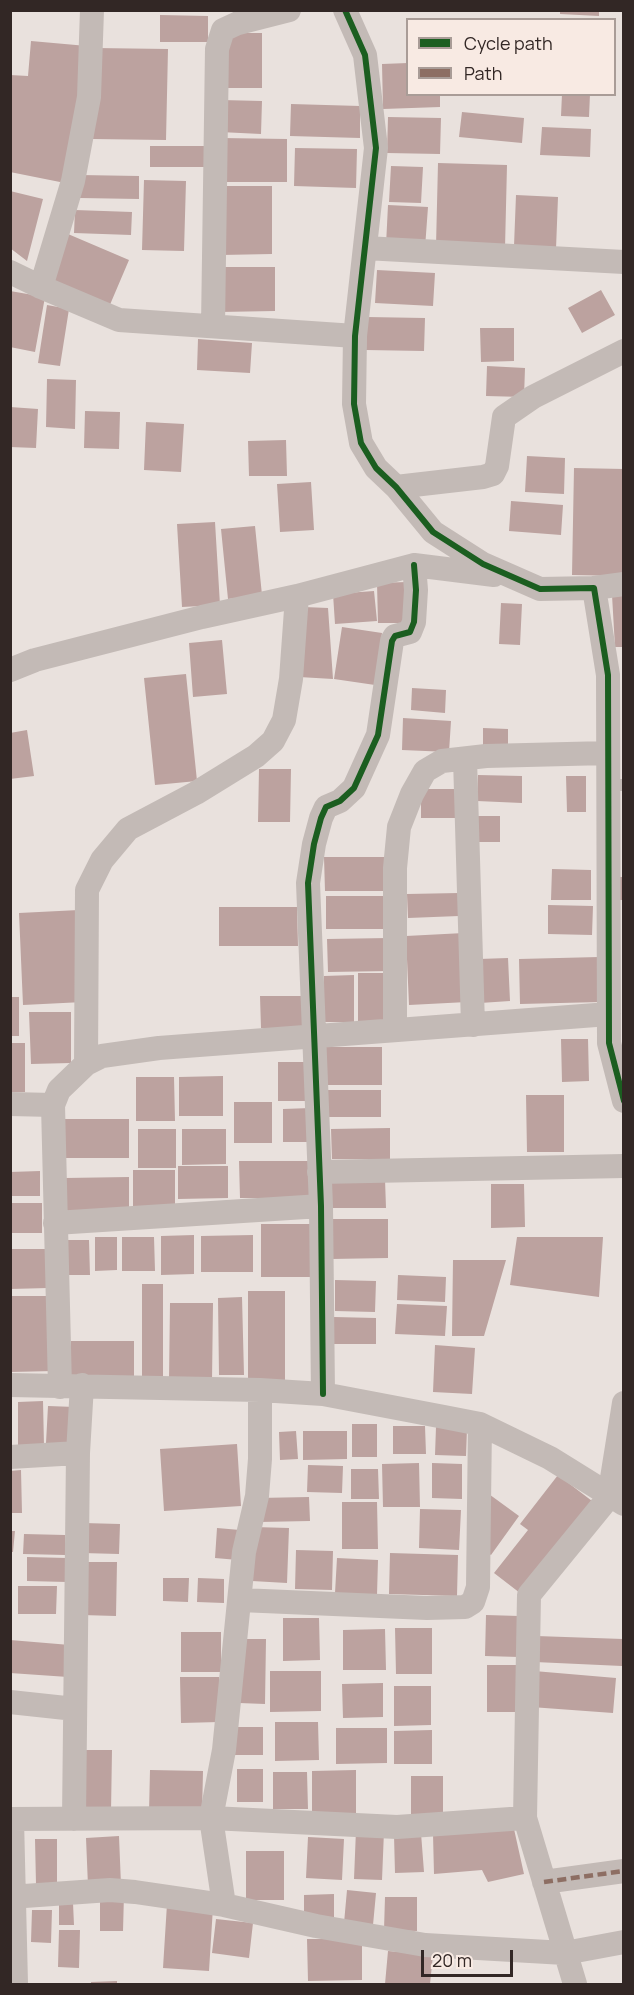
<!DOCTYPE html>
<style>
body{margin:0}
#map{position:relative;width:634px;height:1995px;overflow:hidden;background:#e9e1dd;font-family:Manrope,sans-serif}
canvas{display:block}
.frame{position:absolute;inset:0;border:12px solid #322725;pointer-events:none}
.legend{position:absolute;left:406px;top:18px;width:210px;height:78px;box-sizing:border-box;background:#f8eae3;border:2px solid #a99c97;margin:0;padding:8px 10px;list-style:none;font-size:18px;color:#322725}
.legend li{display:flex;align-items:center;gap:12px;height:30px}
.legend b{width:30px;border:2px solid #a99c97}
.scale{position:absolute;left:421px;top:1950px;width:92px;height:27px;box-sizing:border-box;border:3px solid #322725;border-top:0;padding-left:8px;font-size:18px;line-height:21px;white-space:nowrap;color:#322725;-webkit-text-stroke:4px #f8eae3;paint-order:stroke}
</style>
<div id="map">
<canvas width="634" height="1995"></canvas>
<div class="frame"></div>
<ul class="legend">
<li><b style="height:8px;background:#1b5e20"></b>Cycle path</li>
<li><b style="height:8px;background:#8d6e63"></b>Path</li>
</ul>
<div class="scale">20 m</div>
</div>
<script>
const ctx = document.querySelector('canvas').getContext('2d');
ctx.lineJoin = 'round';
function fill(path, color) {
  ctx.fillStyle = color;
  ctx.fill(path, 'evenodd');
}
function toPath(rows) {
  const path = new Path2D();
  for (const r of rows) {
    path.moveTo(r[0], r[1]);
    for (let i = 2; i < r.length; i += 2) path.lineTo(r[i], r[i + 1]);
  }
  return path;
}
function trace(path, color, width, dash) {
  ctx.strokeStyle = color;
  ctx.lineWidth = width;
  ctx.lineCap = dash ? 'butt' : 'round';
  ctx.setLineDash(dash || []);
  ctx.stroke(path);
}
const building = toPath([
 [560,10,599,10,599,16,560,14],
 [160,15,208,16,208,42,160,42],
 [224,33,262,33,262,88,224,88],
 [31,41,87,46,65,183,10,172,10,75,28,76],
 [95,48,168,49,166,140,93,139],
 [408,63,408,94,440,94,440,107,383,109,382,64],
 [562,94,590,94,589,117,561,116],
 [221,100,262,101,261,134,220,132],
 [291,104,360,106,360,138,290,136],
 [462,112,524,118,522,143,459,137],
 [388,117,441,118,440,154,387,153],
 [542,127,591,129,590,157,540,155],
 [221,138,287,139,287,182,221,182],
 [150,146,204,146,204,167,150,167],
 [295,148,357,149,356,188,294,186],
 [438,163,507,165,505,248,436,246],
 [391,166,423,167,421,203,389,202],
 [80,175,139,176,139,199,80,198],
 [144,180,186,181,184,251,142,250],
 [221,186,272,186,272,254,221,255],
 [10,191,43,199,27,261,10,248],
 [516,195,558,197,556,249,514,246],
 [388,205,428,207,425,248,386,245],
 [75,210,132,212,131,235,74,233],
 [68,234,129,260,109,307,47,280],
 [219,267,275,267,275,311,219,312],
 [377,270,435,273,433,306,375,303],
 [601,290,615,315,582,333,568,308],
 [10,291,45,297,35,352,10,347],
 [47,305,69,309,60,366,38,363],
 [367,317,425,318,424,351,366,350],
 [480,328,514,328,514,361,481,362],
 [198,339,252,343,250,373,197,370],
 [487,366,525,368,524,397,486,396],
 [47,379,76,380,75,429,46,427],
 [10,407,38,409,36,448,10,447],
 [85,411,120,412,119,449,84,448],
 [146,422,184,424,181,472,144,470],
 [286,440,287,476,249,476,248,441],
 [527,456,565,458,564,494,525,492],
 [574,468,624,469,624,576,572,575],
 [311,482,314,530,280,532,277,484],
 [511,501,563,505,561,535,509,531],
 [215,522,220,605,182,607,177,524],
 [255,526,262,595,228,599,221,529],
 [407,582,406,623,378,623,377,583],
 [374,591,377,621,335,624,333,594],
 [612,595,624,595,624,647,615,647],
 [501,603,522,604,520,645,499,644],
 [304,607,328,608,333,679,299,677],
 [342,627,382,633,375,685,334,679],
 [222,640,227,694,193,697,189,643],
 [186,674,197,781,155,785,144,678],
 [412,688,446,690,445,713,411,710],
 [403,718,451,721,449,752,402,750],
 [483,728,508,729,508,747,483,747],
 [27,730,34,776,10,779,10,733],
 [259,769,291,769,290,822,258,822],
 [478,775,522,776,522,803,477,801],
 [566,776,586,776,586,812,567,812],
 [421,789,456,789,455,818,421,818],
 [474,816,500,816,500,842,474,842],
 [324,857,389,857,389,891,325,891],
 [552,869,591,870,591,900,551,900],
 [617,877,624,877,624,900,618,900],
 [459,893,459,916,408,918,407,894],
 [326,896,386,896,386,929,326,929],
 [548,905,593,906,592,935,548,934],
 [219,907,297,907,298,946,219,946],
 [79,910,83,1002,23,1005,19,913],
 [464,933,467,1002,409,1005,406,936],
 [389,938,390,971,328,972,327,939],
 [599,957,600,1002,520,1004,519,959],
 [508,958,510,1001,480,1003,479,959],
 [358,973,392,973,391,1025,358,1024],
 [354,975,354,1022,324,1022,324,976],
 [260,996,304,996,304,1028,261,1028],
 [10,997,19,997,19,1036,10,1036],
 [29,1012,71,1012,71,1063,31,1064],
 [561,1039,588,1039,589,1081,562,1082],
 [10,1043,25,1043,25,1092,10,1092],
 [323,1047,382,1047,382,1085,323,1085],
 [278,1062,305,1062,305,1101,278,1101],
 [223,1076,223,1116,179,1116,179,1077],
 [136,1077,174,1077,175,1121,136,1121],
 [325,1090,381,1090,381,1117,325,1117],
 [526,1095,564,1095,564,1152,527,1152],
 [234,1102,272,1102,272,1143,234,1143],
 [311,1108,311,1142,283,1142,283,1109],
 [61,1119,129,1119,129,1158,61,1158],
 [390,1128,390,1159,332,1159,331,1129],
 [138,1129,176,1129,176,1168,138,1168],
 [182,1129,226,1129,226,1164,182,1165],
 [239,1161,310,1161,311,1198,240,1198],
 [178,1166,228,1166,228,1198,178,1199],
 [133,1170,175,1170,175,1206,133,1207],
 [40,1171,40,1196,10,1196,10,1172],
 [129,1177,129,1211,65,1211,65,1178],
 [330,1179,385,1179,386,1208,330,1208],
 [491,1184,524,1184,525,1227,491,1228],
 [10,1203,42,1203,42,1233,10,1233],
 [331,1219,388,1219,388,1258,331,1259],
 [261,1224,313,1224,313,1277,261,1277],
 [194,1235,194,1274,161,1275,161,1236],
 [253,1235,253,1272,201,1272,201,1236],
 [95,1237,117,1237,117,1270,95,1271],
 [122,1237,154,1237,155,1271,122,1271],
 [517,1237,603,1237,599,1297,510,1285],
 [60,1240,89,1240,90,1275,60,1275],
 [10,1249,48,1249,48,1288,10,1289],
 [453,1260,506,1260,484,1336,452,1336],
 [398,1275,446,1277,445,1302,397,1300],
 [335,1280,376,1281,375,1312,335,1311],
 [142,1284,163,1284,163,1383,142,1383],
 [248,1291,285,1291,285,1380,248,1380],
 [10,1296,52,1296,54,1371,10,1372],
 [242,1297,244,1375,219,1375,218,1298],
 [170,1303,213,1303,212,1381,169,1381],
 [397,1304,447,1306,445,1336,395,1334],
 [334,1317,376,1318,376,1344,334,1344],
 [71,1341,134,1341,134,1380,71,1380],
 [435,1345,475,1348,472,1394,433,1392],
 [43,1401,44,1446,18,1446,18,1402],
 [48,1406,75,1407,74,1444,46,1443],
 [352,1424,377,1424,377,1457,352,1457],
 [393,1426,425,1426,426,1454,393,1454],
 [436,1427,467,1428,466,1456,435,1455],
 [296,1431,298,1459,280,1460,279,1432],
 [303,1431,347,1431,347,1459,303,1460],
 [237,1444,241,1506,164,1511,160,1449],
 [419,1463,420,1507,383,1507,382,1464],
 [432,1463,462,1464,462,1499,432,1498],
 [308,1465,343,1466,342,1493,307,1492],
 [351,1469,378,1469,379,1499,351,1499],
 [21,1470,22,1513,10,1513,10,1471],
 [558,1475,592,1501,520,1593,494,1573,528,1530,520,1524],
 [482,1489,519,1516,491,1555,481,1549],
 [309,1497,310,1521,259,1522,258,1498],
 [342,1502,377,1502,378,1549,342,1549],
 [420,1509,461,1510,459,1550,419,1548],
 [83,1523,120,1524,119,1554,82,1553],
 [254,1527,289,1528,287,1583,252,1581],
 [217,1528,240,1530,238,1560,215,1558],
 [10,1531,15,1531,13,1552,10,1552],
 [24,1534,65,1535,65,1555,23,1554],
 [296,1550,333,1551,332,1590,295,1589],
 [390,1553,458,1555,457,1596,389,1594],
 [27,1557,67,1558,67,1582,27,1581],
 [337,1558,378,1560,377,1595,335,1593],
 [83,1562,117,1562,116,1616,82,1615],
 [163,1578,189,1578,188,1602,163,1601],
 [198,1578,224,1579,224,1603,197,1602],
 [18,1586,57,1586,56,1614,18,1614],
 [486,1615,519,1616,519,1657,485,1656],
 [283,1618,319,1618,320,1660,283,1661],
 [395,1628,432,1628,432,1674,396,1674],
 [385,1629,386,1670,343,1670,343,1630],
 [181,1632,221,1632,221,1672,181,1672],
 [536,1636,623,1639,622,1666,535,1662],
 [239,1639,266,1639,265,1704,239,1703],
 [10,1640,70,1645,68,1677,10,1673],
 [487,1665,521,1665,521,1712,487,1712],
 [270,1671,321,1671,321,1711,270,1712],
 [534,1671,616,1678,613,1713,531,1707],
 [180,1677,219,1677,219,1722,181,1723],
 [383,1683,383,1717,343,1718,342,1684],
 [394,1686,431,1686,431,1725,394,1726],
 [275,1722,318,1722,319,1760,275,1761],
 [235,1727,263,1727,263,1755,235,1755],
 [336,1728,387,1728,387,1763,336,1764],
 [432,1730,432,1764,394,1764,394,1731],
 [80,1750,112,1750,111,1812,80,1812],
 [237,1769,263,1769,263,1802,237,1802],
 [150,1770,203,1771,202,1814,149,1813],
 [356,1770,356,1818,312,1818,312,1771],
 [273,1772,307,1772,308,1809,273,1809],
 [411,1776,443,1776,443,1815,411,1815],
 [514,1829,524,1874,488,1882,482,1870,434,1874,433,1834],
 [356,1830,384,1831,382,1880,354,1879],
 [421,1833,424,1872,395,1873,394,1835],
 [119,1836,121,1885,88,1886,86,1838],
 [308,1837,344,1839,342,1880,306,1878],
 [35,1839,57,1839,57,1884,36,1884],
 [246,1851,284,1851,284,1900,246,1900],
 [347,1890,376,1893,373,1925,344,1923],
 [100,1894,124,1894,123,1931,100,1931],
 [334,1894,334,1919,304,1919,304,1895],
 [385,1897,417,1897,417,1931,384,1930],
 [73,1903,74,1925,59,1925,59,1904],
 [167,1904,213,1907,209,1971,163,1968],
 [32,1910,52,1910,51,1943,31,1942],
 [216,1919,253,1923,249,1958,212,1953],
 [59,1930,80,1930,79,1968,58,1967],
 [307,1939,362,1939,362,1980,308,1981],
 [388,1951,433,1955,430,1984,385,1984],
 [117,1981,117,1984,91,1984,91,1982]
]);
const lane = toPath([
 [608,785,624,785]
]);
const street = toPath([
 [345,10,365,55,376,148,355,336,354,404,361,443,376,468,396,487,433,532,483,564,540,589,594,588,608,675,609,1043,624,1101],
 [365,248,624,262],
 [10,272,41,287,119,320,355,336],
 [41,287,73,181,89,97,92,10],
 [213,326,217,49,223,30,238,23,289,10],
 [396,487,483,477,493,474,497,466,504,417,533,397,624,351],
 [594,588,624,584],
 [10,670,35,660,202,617,297,596,414,565,494,575],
 [465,759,473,1025],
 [395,1030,395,868,399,827,412,794,425,771,442,761,486,756,608,753],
 [86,1064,87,890,102,860,128,829,196,793,256,756,273,741,284,720,291,679,297,596],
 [10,1104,53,1105],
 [319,1172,624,1166],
 [55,1223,321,1206],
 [10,1385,260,1390,323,1394,444,1417,480,1424,550,1458,624,1504],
 [60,1387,53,1105,59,1090,86,1064,102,1056,159,1048,609,1014],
 [323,1394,321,1206,308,883,314,844,321,818,326,807,340,801,354,788,378,735,392,641,395,636,410,632,414,622,416,590,414,565],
 [10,1457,78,1453],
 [240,1600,427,1608,465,1607,473,1602,478,1587,480,1424],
 [10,1702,75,1709],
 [10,1819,211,1818,397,1827,525,1818],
 [12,1819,16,1984],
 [74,1819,78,1453,82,1385],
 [544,1882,624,1871],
 [10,1897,110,1890,135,1892,224,1905,316,1926,425,1945,565,1953,624,1942],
 [224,1905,211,1818,224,1750,244,1552,257,1496,260,1459,260,1390],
 [575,1984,525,1818,529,1595,609,1497,624,1403]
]);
const quiet = toPath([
 [544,1882,624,1871]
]);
const cycleway = toPath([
 [345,10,365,55,376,148,355,336,354,404,361,443,376,468,396,487,433,532,483,564,540,589,594,588,608,675,609,1043,624,1101],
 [323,1394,321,1206,308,883,314,844,321,818,326,807,340,801,354,788,378,735,392,641,395,636,410,632,414,622,416,590,414,565]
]);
fill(building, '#bca29f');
trace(lane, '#c3bab6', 12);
trace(street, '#c3bab6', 24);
trace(quiet, '#8d6e63', 4.5, [9, 4.5]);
trace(cycleway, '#1b5e20', 6);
</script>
